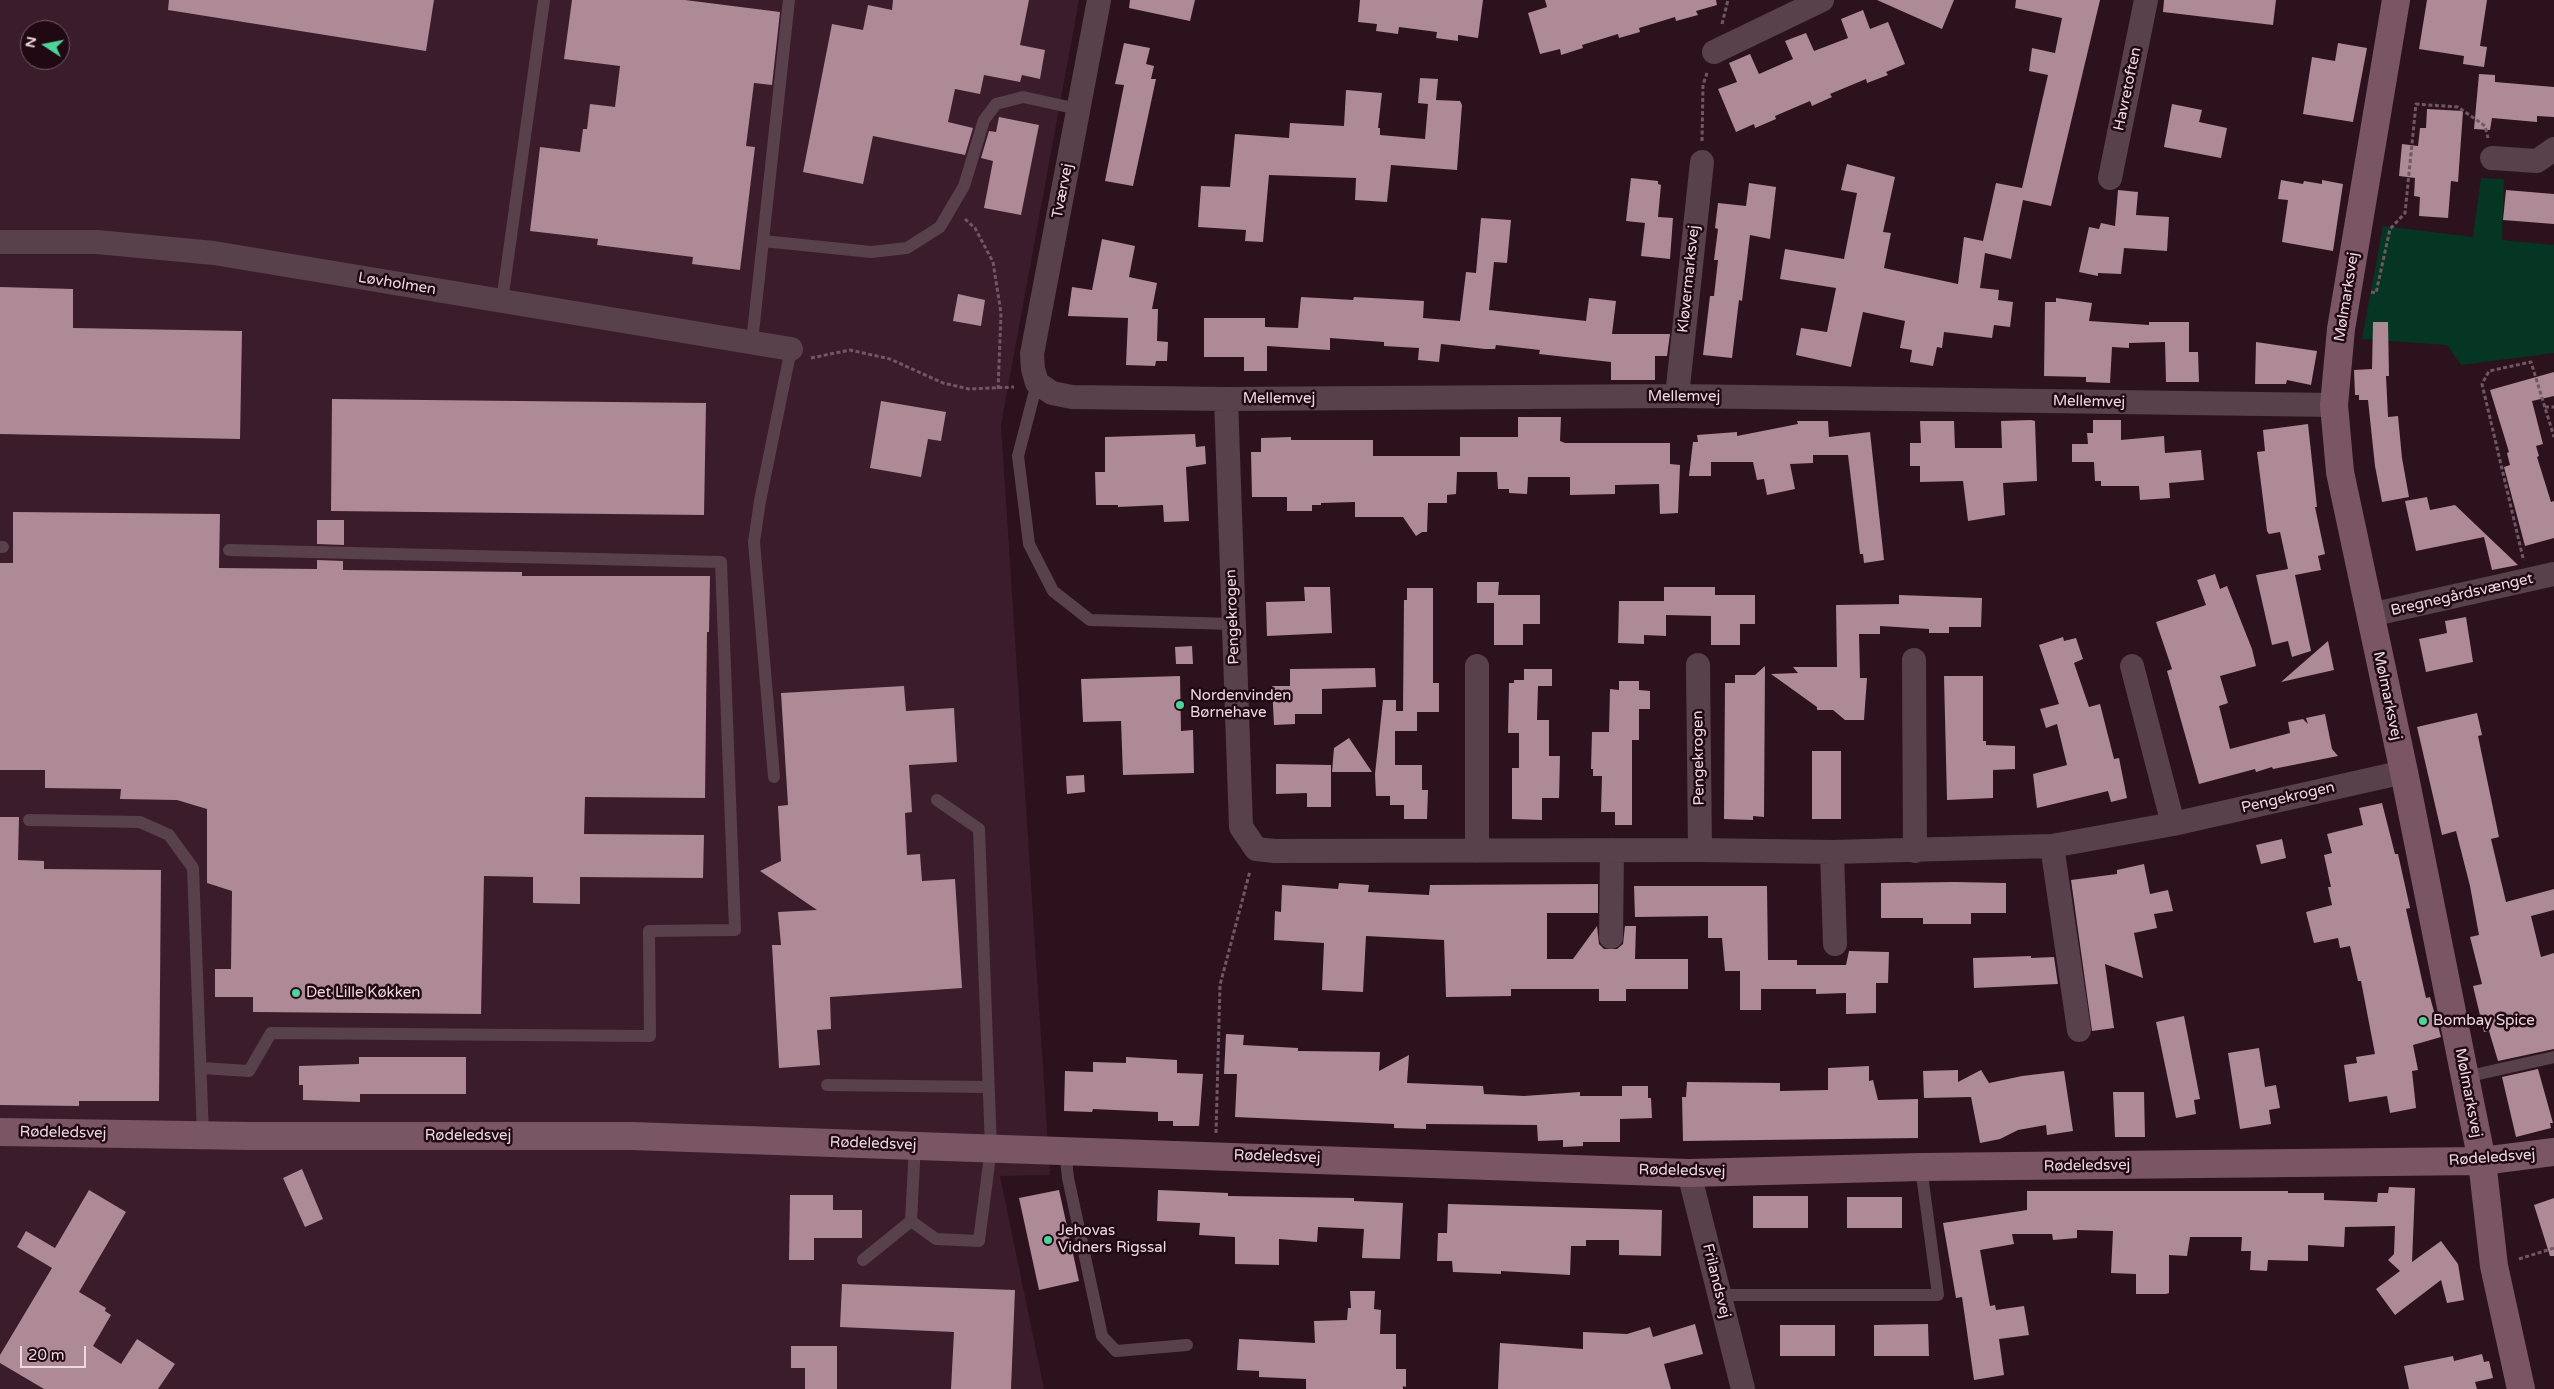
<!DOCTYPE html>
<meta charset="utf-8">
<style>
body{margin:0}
#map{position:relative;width:2554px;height:1389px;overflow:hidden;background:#2c121d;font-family:"Varela Round",sans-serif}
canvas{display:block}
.north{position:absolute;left:20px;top:20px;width:50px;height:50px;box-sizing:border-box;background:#210914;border:1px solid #735d66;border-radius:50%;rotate:281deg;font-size:14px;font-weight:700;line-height:20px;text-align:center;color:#eddae1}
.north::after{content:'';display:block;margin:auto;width:18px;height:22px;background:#4cd49b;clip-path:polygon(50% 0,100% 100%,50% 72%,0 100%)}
.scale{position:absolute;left:20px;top:1346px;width:66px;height:22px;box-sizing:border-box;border:2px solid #eddae1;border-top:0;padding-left:6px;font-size:15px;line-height:18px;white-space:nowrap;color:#eddae1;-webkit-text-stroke:4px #210914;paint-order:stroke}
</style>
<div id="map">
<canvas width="2554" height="1389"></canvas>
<div class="north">N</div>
<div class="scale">20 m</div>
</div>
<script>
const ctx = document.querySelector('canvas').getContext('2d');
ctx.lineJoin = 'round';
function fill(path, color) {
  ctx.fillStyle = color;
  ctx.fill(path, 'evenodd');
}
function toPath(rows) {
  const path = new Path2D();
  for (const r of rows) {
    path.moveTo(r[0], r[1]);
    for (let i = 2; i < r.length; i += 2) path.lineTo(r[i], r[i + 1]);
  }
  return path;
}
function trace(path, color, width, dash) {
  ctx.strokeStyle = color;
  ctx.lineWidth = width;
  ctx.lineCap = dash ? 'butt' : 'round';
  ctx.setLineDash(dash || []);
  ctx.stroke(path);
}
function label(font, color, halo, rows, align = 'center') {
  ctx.font = font + ' "Varela Round",sans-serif';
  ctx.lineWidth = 5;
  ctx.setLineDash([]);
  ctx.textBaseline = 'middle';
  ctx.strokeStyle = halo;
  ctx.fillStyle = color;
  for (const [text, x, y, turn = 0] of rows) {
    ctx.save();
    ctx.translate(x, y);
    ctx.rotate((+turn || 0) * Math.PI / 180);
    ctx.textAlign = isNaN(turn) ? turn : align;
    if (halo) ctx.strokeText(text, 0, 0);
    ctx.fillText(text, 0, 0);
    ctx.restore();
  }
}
const built = toPath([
 [0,0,1079,0,1001,425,1050,1175,1000,1176,1044,1389,0,1389],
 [30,30,60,30,60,60,30,60]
]);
const green = toPath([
 [2481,178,2504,179,2502,240,2554,245,2554,353,2461,365,2447,345,2362,339,2383,226,2473,237]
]);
const building = toPath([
 [169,0,434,0,426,51,168,10],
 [572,0,685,0,780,12,772,85,754,83,746,146,755,147,740,270,692,264,693,257,597,245,598,239,530,231,540,147,580,152,583,129,587,129,590,104,615,107,620,66,564,59],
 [893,0,1029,0,1020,45,1045,50,1040,79,1022,75,1020,82,984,75,980,94,955,89,948,122,973,128,965,155,873,136,863,184,803,172,832,24,863,30,868,5,892,10],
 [1130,0,1195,0,1190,21,1129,8],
 [1360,0,1483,0,1478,38,1458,35,1458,41,1436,38,1437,32,1399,27,1398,34,1376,31,1377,24,1358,22],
 [1545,0,1716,0,1717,5,1696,11,1698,15,1676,21,1675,17,1639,28,1640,32,1619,38,1618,34,1582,45,1583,48,1561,55,1560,49,1540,54,1528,13,1547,7],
 [1877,0,1954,0,1942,29],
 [2016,0,2100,0,2051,206,2023,200,2011,259,1985,253,1980,288,1999,290,1998,300,2013,302,2010,327,1994,325,1992,338,1944,332,1942,348,1937,347,1933,366,1910,362,1912,350,1900,348,1905,321,1863,312,1851,367,1796,355,1801,328,1827,332,1836,288,1780,279,1785,249,1844,259,1857,193,1841,190,1847,164,1895,177,1883,232,1891,233,1884,268,1958,284,1964,237,1983,241,1996,183,2022,188,2048,75,2029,71,2032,48,2055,53,2062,18,2015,8],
 [2164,0,2276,0,2273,25,2163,12],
 [2427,0,2487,0,2480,46,2487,47,2484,67,2463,64,2464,56,2419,49],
 [1863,10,1870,29,1888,22,1905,64,1886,72,1888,75,1867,83,1866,79,1830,94,1832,97,1812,106,1810,101,1775,116,1776,119,1755,128,1754,124,1736,132,1718,89,1737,82,1729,63,1750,54,1759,74,1793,59,1785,41,1806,33,1814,51,1848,38,1841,19],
 [1124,43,1150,48,1146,64,1154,66,1151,79,1156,79,1133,186,1105,181,1124,85,1115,84],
 [2338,43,2367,48,2353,122,2303,114,2312,57,2335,61],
 [2479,74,2495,75,2495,82,2554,87,2554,117,2537,116,2537,122,2492,118,2490,130,2474,129],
 [1420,78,1438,79,1436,100,1460,101,1462,105,1457,170,1391,165,1387,202,1355,200,1356,178,1269,175,1263,242,1245,241,1246,230,1198,227,1201,186,1230,187,1235,134,1289,138,1290,123,1344,126,1346,90,1382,93,1378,128,1380,128,1380,135,1425,139,1428,104,1418,103],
 [2172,104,2202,110,2199,122,2227,128,2221,158,2164,147],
 [2427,109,2463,111,2458,182,2451,181,2448,218,2419,216,2420,197,2414,196,2415,178,2399,176,2402,144,2418,146,2420,128,2426,128],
 [999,117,1039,125,1021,215,984,208,993,161,981,158,989,131,996,132],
 [1631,178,1658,181,1658,184,1661,185,1658,217,1673,218,1670,259,1641,256,1645,223,1626,221],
 [2281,180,2303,184,2304,181,2322,184,2322,180,2343,184,2333,251,2282,242,2288,200,2278,199],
 [1749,183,1776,187,1770,239,1750,235,1742,301,1739,300,1732,358,1703,355,1710,296,1714,296,1718,260,1714,260,1718,229,1715,228,1718,203,1746,206],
 [2118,190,2138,192,2136,215,2169,217,2167,251,2124,248,2121,274,2098,273,2098,276,2079,272,2089,227,2099,229,2101,223,2115,226],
 [2506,190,2554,194,2554,224,2503,220],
 [1481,218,1511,220,1507,263,1494,262,1489,310,1586,321,1589,298,1616,301,1612,334,1670,334,1667,356,1655,356,1655,380,1611,380,1611,362,1539,354,1540,350,1496,345,1495,349,1485,349,1441,344,1439,362,1418,360,1419,348,1384,346,1384,342,1330,338,1330,350,1267,346,1267,371,1244,371,1244,357,1204,357,1204,318,1265,318,1265,327,1298,328,1301,297,1353,300,1354,297,1424,301,1423,318,1460,321,1466,272,1476,273],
 [1102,239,1135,246,1129,277,1157,283,1152,309,1158,309,1157,341,1168,342,1167,361,1156,361,1155,366,1126,365,1128,318,1068,316,1072,287,1092,290],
 [0,287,73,289,73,328,242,331,240,439,0,434],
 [958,294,985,300,981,326,953,321],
 [2056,298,2092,303,2089,321,2149,325,2149,322,2189,322,2189,352,2198,352,2199,382,2166,382,2165,342,2129,343,2129,348,2112,347,2110,383,2086,382,2086,377,2044,376,2045,302,2056,302],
 [2373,322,2388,322,2389,376,2386,376,2388,417,2398,416,2402,458,2409,497,2382,502,2375,466,2368,400,2359,400,2359,395,2355,395,2354,370,2372,369],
 [2256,342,2317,351,2311,385,2287,380,2286,384,2255,384],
 [2554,372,2554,396,2532,401,2543,444,2536,446,2539,456,2537,457,2551,502,2554,501,2554,538,2525,546,2504,467,2510,465,2507,453,2509,452,2490,390],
 [332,399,706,403,704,515,331,511],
 [881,401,946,412,941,441,928,439,921,477,870,468],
 [1518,417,1561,417,1560,441,1565,443,1670,443,1670,464,1680,465,1678,513,1660,514,1659,484,1615,485,1615,494,1570,495,1570,477,1528,477,1527,494,1509,493,1509,489,1498,489,1497,472,1457,472,1456,494,1447,495,1447,503,1428,503,1427,532,1422,532,1416,536,1403,517,1355,517,1355,502,1321,503,1321,505,1312,505,1312,511,1287,511,1287,497,1252,497,1251,452,1261,452,1261,438,1291,437,1291,440,1373,440,1373,456,1460,456,1460,437,1518,437],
 [2031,420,2035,421,2037,481,2003,483,2005,515,1968,521,1963,481,1920,482,1920,466,1910,466,1910,443,1921,443,1920,421,1954,421,1955,448,2002,448,2001,421],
 [2093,420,2121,420,2121,440,2164,436,2165,453,2201,450,2204,480,2169,483,2170,498,2140,500,2139,486,2101,486,2101,481,2095,481,2094,462,2072,462,2072,444,2088,444,2087,433,2093,433],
 [1797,421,1828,421,1829,437,1870,432,1884,560,1864,563,1863,554,1860,554,1848,455,1813,455,1813,463,1790,464,1795,489,1767,495,1764,479,1757,480,1753,462,1711,462,1711,476,1689,476,1693,442,1698,442,1697,435,1737,432,1737,436,1798,424],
 [2308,424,2317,507,2315,507,2325,554,2318,556,2321,570,2295,575,2311,651,2292,657,2288,641,2272,645,2256,575,2288,569,2280,532,2269,534,2267,531,2257,452,2265,451,2263,430],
 [1195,434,1196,447,1205,446,1206,464,1186,467,1189,521,1164,522,1163,505,1118,507,1118,505,1096,505,1095,472,1105,472,1105,437],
 [2427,497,2430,510,2455,505,2518,565,2492,570,2484,537,2416,551,2405,501],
 [13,512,220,514,219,568,317,569,317,560,343,561,343,570,522,572,522,576,710,576,709,632,707,632,705,798,585,797,584,834,704,835,703,878,580,877,580,904,533,903,533,877,484,876,481,1014,253,1012,253,997,215,997,215,969,231,969,232,891,207,883,207,809,177,800,120,799,121,789,45,788,45,770,0,770,0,563,13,563],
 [317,520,344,520,344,545,317,544],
 [2215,574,2220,589,2227,586,2252,649,2256,666,2220,676,2228,703,2219,706,2230,749,2290,733,2288,722,2303,719,2308,724,2306,718,2325,714,2332,749,2338,756,2273,769,2272,767,2256,772,2255,769,2199,784,2167,671,2172,669,2156,622,2206,605,2197,580],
 [1477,582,1499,582,1498,595,1540,595,1540,624,1523,624,1523,645,1494,645,1494,603,1477,603],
 [1304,587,1330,587,1332,633,1267,636,1266,602,1305,601],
 [1664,587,1715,587,1715,595,1755,595,1755,624,1740,624,1740,645,1711,645,1711,616,1666,615,1666,636,1644,635,1644,644,1618,643,1619,601,1664,601],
 [1407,588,1433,588,1433,683,1439,683,1439,712,1417,712,1417,731,1395,731,1395,765,1422,765,1422,790,1428,790,1427,819,1404,819,1404,805,1390,805,1390,796,1376,796,1375,774,1383,700,1396,700,1396,711,1403,711,1404,600,1407,600],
 [1899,595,1982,598,1981,627,1949,627,1949,633,1929,633,1929,629,1880,626,1880,634,1859,634,1860,678,1867,678,1864,720,1845,720,1833,710,1817,710,1817,707,1771,674,1798,673,1793,667,1837,667,1836,605,1899,604],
 [2466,617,2473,662,2426,672,2419,639,2447,633,2445,621],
 [2063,637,2064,641,2076,638,2083,659,2074,663,2089,707,2100,704,2114,759,2119,758,2127,798,2111,802,2108,791,2037,808,2033,774,2067,765,2057,724,2046,728,2040,709,2059,704,2039,645],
 [2328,641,2334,670,2281,682],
 [1192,646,1193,664,1176,664,1175,647],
 [1765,666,1764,817,1753,816,1753,820,1724,819,1725,683,1735,683,1735,675,1755,675],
 [1375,668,1376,687,1322,689,1322,714,1295,714,1295,724,1274,725,1272,686,1290,686,1290,669],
 [1524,669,1552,669,1552,686,1538,686,1537,720,1549,720,1549,756,1560,756,1559,798,1542,798,1542,820,1512,819,1512,768,1519,768,1519,733,1508,733,1509,683,1514,683,1514,680,1524,680],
 [1180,676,1181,731,1193,730,1194,773,1123,775,1121,721,1083,722,1081,679],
 [1944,676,1983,676,1983,741,1986,741,1986,745,2015,746,2015,769,1993,770,1993,798,1947,800],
 [1619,681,1639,681,1639,690,1650,691,1650,709,1639,709,1639,740,1632,740,1632,825,1615,825,1615,812,1601,812,1602,776,1593,776,1593,769,1591,769,1592,732,1609,732,1610,689,1619,690],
 [904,686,906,711,954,708,957,762,909,765,912,812,905,813,907,855,920,854,922,881,955,879,962,988,830,997,831,1029,817,1030,820,1065,779,1068,772,945,781,945,778,912,817,910,760,871,781,861,778,806,788,805,781,693],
 [2477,713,2482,735,2478,736,2499,837,2491,839,2506,902,2554,889,2554,910,2531,916,2541,957,2554,953,2554,1049,2498,1061,2489,1031,2484,1032,2473,986,2482,984,2470,937,2479,935,2470,886,2456,831,2442,835,2417,727],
 [1349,738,1372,772,1332,772,1334,748],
 [1812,751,1841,751,1841,819,1812,819],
 [1276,764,1331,765,1331,807,1307,807,1307,793,1276,794],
 [1084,775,1085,792,1067,794,1066,776],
 [2382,803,2395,854,2398,854,2410,908,2406,909,2426,998,2430,997,2441,1037,2413,1045,2418,1070,2412,1071,2416,1108,2390,1113,2387,1096,2349,1102,2344,1065,2357,1063,2356,1057,2375,1054,2361,981,2358,981,2350,946,2340,948,2338,938,2314,943,2306,912,2332,905,2328,887,2331,887,2324,855,2332,853,2327,834,2363,825,2359,808],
 [0,817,19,817,18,860,44,861,44,869,161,870,159,1101,79,1101,79,1106,0,1105],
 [2282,839,2286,858,2261,864,2256,845],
 [2144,864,2150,894,2168,890,2173,911,2154,914,2157,928,2134,933,2143,978,2105,964,2114,1028,2092,1031,2071,880,2117,874,2117,870],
 [1955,882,2006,883,2006,913,1971,913,1971,924,1923,924,1923,918,1881,918,1881,883],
 [1339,883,1369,885,1368,892,1429,895,1430,885,1598,884,1598,913,1547,913,1547,959,1573,959,1597,926,1599,944,1604,949,1617,949,1623,944,1625,926,1636,926,1635,959,1688,959,1688,989,1626,989,1626,1001,1599,1001,1599,989,1511,989,1511,996,1446,997,1444,940,1366,936,1363,992,1322,990,1324,943,1274,940,1275,911,1281,912,1282,885,1338,889],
 [1634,886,1767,886,1768,960,1797,960,1797,965,1846,965,1849,951,1889,952,1888,983,1876,983,1876,1013,1846,1014,1846,993,1816,994,1816,989,1761,989,1761,1010,1740,1010,1740,971,1725,971,1722,938,1708,938,1708,916,1635,917],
 [2031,956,2031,958,2054,957,2058,984,1974,988,1973,958],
 [2184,1016,2200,1099,2194,1100,2196,1114,2176,1118,2156,1022],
 [1226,1034,1244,1035,1243,1045,1298,1048,1298,1051,1380,1052,1379,1071,1409,1055,1407,1083,1483,1086,1484,1094,1524,1096,1580,1092,1580,1096,1622,1096,1622,1086,1648,1086,1648,1098,1651,1098,1652,1118,1620,1119,1620,1142,1583,1142,1583,1146,1563,1147,1563,1140,1538,1141,1537,1125,1426,1124,1426,1129,1394,1128,1394,1124,1235,1117,1237,1074,1224,1074],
 [2259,1048,2265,1087,2276,1085,2280,1108,2269,1110,2271,1124,2240,1129,2228,1053],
 [359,1057,466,1057,466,1094,360,1094,360,1102,303,1100,303,1085,299,1085,299,1066,359,1064],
 [1126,1057,1177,1060,1177,1073,1203,1074,1199,1126,1173,1126,1173,1121,1158,1121,1158,1112,1093,1109,1092,1112,1064,1111,1065,1071,1093,1072,1093,1062,1126,1063],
 [1869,1066,1869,1081,1873,1080,1878,1100,1918,1099,1918,1138,1683,1141,1682,1097,1686,1097,1687,1082,1780,1083,1780,1091,1828,1090,1828,1068],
 [2538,1069,2553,1123,2550,1123,2551,1128,2516,1137,2502,1077],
 [1958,1070,1958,1082,1981,1070,1989,1083,2022,1076,2064,1071,2073,1131,2047,1135,2046,1125,2018,1130,2000,1139,1980,1143,1971,1097,1924,1098,1923,1071],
 [2113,1092,2144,1092,2145,1137,2115,1137],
 [302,1169,323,1219,305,1227,283,1178],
 [2389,1187,2415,1188,2412,1262,2441,1241,2458,1264,2464,1300,2447,1303,2441,1280,2395,1315,2376,1289,2400,1271,2388,1260,2394,1254,2395,1226,2345,1227,2344,1247,2308,1245,2308,1261,2268,1260,2267,1271,2250,1270,2251,1251,2241,1251,2242,1237,2190,1237,2187,1256,2169,1255,2169,1293,2166,1294,2136,1294,2136,1274,2111,1273,2113,1231,2077,1230,2077,1238,2053,1240,2052,1234,2012,1234,2014,1244,1980,1250,1990,1306,1995,1305,1996,1310,2024,1306,2029,1335,1999,1339,2004,1375,1974,1380,1962,1297,1956,1298,1943,1223,2027,1210,2027,1191,2288,1191,2288,1193,2324,1193,2324,1200,2377,1202,2378,1193,2388,1193],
 [89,1190,126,1212,79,1292,106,1308,105,1311,111,1315,93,1346,121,1364,137,1339,175,1364,158,1389,44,1389,0,1363,0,1355,52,1268,17,1247,26,1231,55,1248],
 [1059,1190,1079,1281,1039,1290,1019,1198],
 [1158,1190,1228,1193,1228,1196,1354,1198,1354,1201,1403,1203,1400,1259,1362,1258,1364,1229,1318,1227,1317,1242,1279,1239,1279,1265,1235,1264,1235,1237,1199,1235,1200,1223,1157,1221],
 [790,1195,833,1195,833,1210,862,1210,862,1238,814,1238,814,1260,789,1260],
 [1753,1196,1808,1196,1808,1228,1753,1228],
 [1847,1197,1902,1197,1902,1228,1847,1228],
 [2554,1198,2554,1256,2550,1256,2534,1205],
 [1448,1204,1662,1210,1661,1256,1619,1255,1619,1240,1586,1240,1586,1246,1571,1246,1570,1275,1501,1271,1501,1274,1453,1272,1452,1261,1437,1261,1438,1233,1447,1233],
 [842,1284,1015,1290,1011,1389,951,1389,954,1332,840,1327],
 [1350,1291,1375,1291,1374,1309,1381,1310,1380,1334,1396,1334,1396,1369,1406,1369,1406,1387,1403,1386,1403,1389,1306,1389,1306,1379,1259,1377,1259,1371,1237,1370,1239,1339,1315,1343,1314,1321,1347,1320,1348,1308,1351,1308],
 [1695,1324,1703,1354,1664,1364,1671,1389,1498,1389,1500,1343,1583,1349,1583,1332,1627,1334,1650,1327,1653,1337],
 [1928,1324,1929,1356,1874,1356,1874,1325],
 [1780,1325,1835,1325,1835,1356,1780,1356],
 [791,1346,837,1346,837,1389,805,1389,805,1368,791,1368],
 [2482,1354,2484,1362,2489,1361,2493,1378,2475,1382,2477,1389,2409,1389,2404,1366,2453,1356,2454,1361]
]);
const path = toPath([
 [1722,24,1728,0],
 [1702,141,1703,85,1707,73],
 [965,219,975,228,993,262,1001,313,998,390],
 [2371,292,2376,293,2390,229,2405,213,2416,104,2458,107,2485,126,2488,138],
 [811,358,850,350,890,359,943,383,969,389,1014,387],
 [2545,407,2554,407],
 [2523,558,2482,384,2489,371,2531,362,2554,437],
 [1216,1133,1220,985,1250,871],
 [2519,1259,2554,1248]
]);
const lane = toPath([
 [763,241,871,252,907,248,940,227,964,186,984,120,996,104,1023,97,1078,109],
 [502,301,544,0],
 [752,342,789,0],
 [1037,383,1018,456,1029,544,1053,591,1090,620,1233,624],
 [0,547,3,547],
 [774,777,754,542,760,501,791,349],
 [29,820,140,822,169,835,193,868,203,1135],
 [201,1068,249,1071,271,1033,650,1036,649,931,735,930,721,562,229,550],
 [2465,1077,2554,1057],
 [827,1085,988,1087],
 [1065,1150,1068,1178,1102,1336,1116,1351,1187,1345],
 [911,1221,936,1239,979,1241,991,1148,979,829,937,800],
 [863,1260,911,1221,915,1145],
 [1719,1295,1938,1295,1921,1167]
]);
const street = toPath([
 [1099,0,1032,354,1033,369,1037,383,1052,393,1072,397,1226,399,1677,396,2334,405],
 [1714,52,1822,0],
 [2492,158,2537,161,2554,149],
 [2110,178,2146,0],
 [0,242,97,242,214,253,791,349],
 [1677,396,1702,162],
 [1226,399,1241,827,1256,849,1275,851,1700,850,1832,852,2052,846,2173,824,2404,772],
 [2370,615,2554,574],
 [1914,660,1915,851],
 [1698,665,1700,850],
 [1477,666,1477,851],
 [2132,666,2173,824],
 [2052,846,2079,1030],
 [1832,852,1835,944],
 [1611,937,1612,850],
 [1689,1173,1743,1389]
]);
const secondary = toPath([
 [2396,0,2341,329,2334,405,2340,472,2404,772,2470,1102,2482,1161,2494,1266,2521,1389],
 [0,1132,250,1136,632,1136,1689,1173,1921,1167,2482,1161,2554,1152]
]);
const markers = [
 [1180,705,5,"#4cd49b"],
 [296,993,5,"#4cd49b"],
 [2423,1021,5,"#4cd49b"],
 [1048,1240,5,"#4cd49b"]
];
const streetNames = [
 ["Havretoften",2128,89,-78],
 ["Tværvej",1063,191,-79],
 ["Kløvermarksvej",1689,279,-84],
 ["Løvholmen",397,284,9],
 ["Mølmarksvej",2347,297,-81],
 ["Mellemvej",1684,397],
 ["Mellemvej",1279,399],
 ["Mellemvej",2089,402,1],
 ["Bregnegårdsvænget",2462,595,-13],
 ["Pengekrogen",1233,617,-92],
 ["Mølmarksvej",2387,696,78],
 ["Pengekrogen",1699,758,-91],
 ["Pengekrogen",2288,798,-13],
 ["Mølmarksvej",2468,1093,79],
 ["Rødeledsvej",63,1133,1],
 ["Rødeledsvej",468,1136],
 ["Rødeledsvej",873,1144,2],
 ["Rødeledsvej",1277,1157,2],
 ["Rødeledsvej",2492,1158,-4],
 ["Rødeledsvej",2087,1166,-1],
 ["Rødeledsvej",1682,1171,1],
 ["Frilandsvej",1716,1281,76]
];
const poiNames = [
 ["Nordenvinden",1190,696],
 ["Børnehave",1190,713],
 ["Det Lille Køkken",306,993],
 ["Bombay Spice",2433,1021],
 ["Jehovas",1058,1231],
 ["Vidners Rigssal",1058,1248]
];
fill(built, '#3b1c2a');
fill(green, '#053523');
fill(building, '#ad8a96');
trace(path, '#705862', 3, [4, 2.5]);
trace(lane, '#58414a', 12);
trace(street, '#58414a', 24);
trace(secondary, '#7a5664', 28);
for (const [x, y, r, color] of markers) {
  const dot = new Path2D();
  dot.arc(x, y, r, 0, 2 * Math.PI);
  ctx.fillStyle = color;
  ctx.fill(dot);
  trace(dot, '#210914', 2);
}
label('15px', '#eddae1', '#210914', streetNames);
label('15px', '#eddae1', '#210914', poiNames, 'left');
</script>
